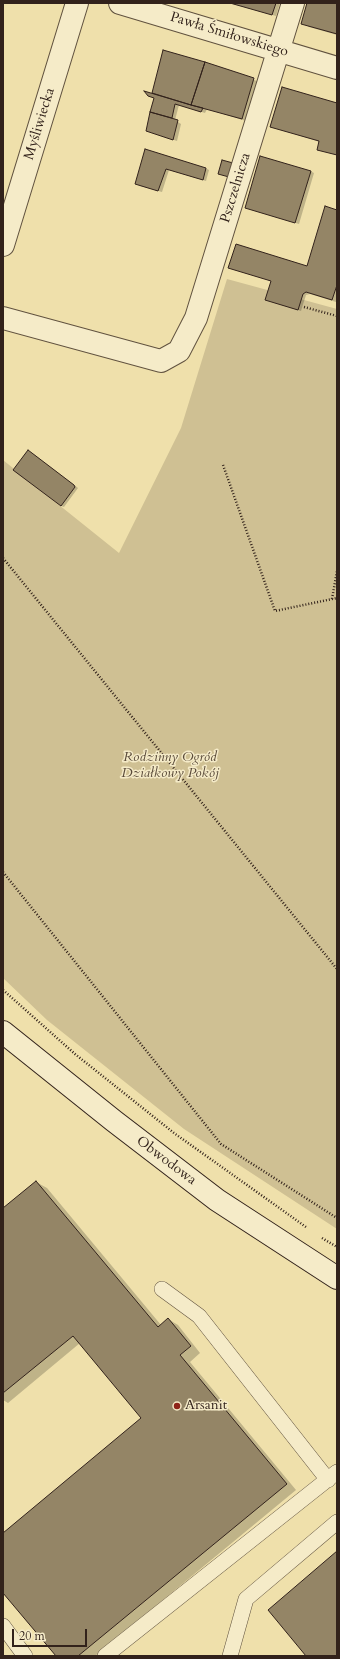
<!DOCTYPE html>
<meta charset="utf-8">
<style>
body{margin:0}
#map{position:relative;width:340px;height:1659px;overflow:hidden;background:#efe0ab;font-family:Cardo,serif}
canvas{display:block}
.frame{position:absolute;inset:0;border:4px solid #32221b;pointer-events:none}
.scale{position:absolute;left:12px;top:1629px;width:75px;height:18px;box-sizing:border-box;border:2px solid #32221b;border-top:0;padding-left:5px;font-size:12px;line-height:14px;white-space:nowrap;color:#32221b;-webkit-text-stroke:3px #f5ebc8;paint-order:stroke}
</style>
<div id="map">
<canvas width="340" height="1659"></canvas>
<div class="frame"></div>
<div class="scale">20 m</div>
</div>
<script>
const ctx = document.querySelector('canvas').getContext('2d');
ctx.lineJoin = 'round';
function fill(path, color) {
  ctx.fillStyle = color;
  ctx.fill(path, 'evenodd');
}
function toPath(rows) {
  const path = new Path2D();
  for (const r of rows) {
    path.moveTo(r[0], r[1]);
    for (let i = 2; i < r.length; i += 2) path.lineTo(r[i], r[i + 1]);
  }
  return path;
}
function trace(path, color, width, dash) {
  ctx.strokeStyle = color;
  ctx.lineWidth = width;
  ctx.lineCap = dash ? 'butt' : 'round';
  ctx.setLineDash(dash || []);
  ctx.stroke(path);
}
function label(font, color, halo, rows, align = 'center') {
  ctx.font = font + ' Cardo,serif';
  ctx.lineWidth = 3;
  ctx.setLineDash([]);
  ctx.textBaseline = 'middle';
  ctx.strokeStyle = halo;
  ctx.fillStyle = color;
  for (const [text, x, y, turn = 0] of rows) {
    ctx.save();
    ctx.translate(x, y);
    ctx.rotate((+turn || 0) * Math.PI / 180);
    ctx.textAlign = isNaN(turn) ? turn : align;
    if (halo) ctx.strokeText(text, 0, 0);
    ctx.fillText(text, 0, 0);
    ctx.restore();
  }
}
const green = toPath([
 [227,279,337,309,337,1229,184,1129,47,1020,3,978,3,460,119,553,181,428]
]);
const shadow = toPath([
 [229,3,280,3,276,16],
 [308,3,337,3,337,35,309,27,303,23],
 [164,51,257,81,246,121,207,109,205,113,179,105,175,120,181,124,177,141,147,131,155,98,153,95],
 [337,104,337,155,318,150,320,142,272,127],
 [145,150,205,168,209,170,206,181,169,170,162,192,140,186,136,184],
 [310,171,314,173,299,224,246,208],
 [337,211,336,302,310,294,306,295,301,311,269,301,271,281,229,268,307,267],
 [32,453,78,488,64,507,61,506],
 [36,1182,47,1188,161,1325,168,1319,178,1325,200,1353,190,1362,296,1490,95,1656,57,1656,3,1591,3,1534,143,1419,80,1343,8,1403,3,1400,3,1209]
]);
const building = toPath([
 [230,3,276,3,272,15,230,3],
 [307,3,337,3,337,34,301,24,307,3],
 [163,50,205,62,191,105,152,93,163,50],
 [205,62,254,78,242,119,191,105,205,62],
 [282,87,337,103,337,155,317,150,319,141,270,127,282,87],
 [144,91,191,105,203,108,201,112,175,104,172,118,150,112,154,98,148,96,144,91],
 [150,112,178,120,173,140,146,131,150,112],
 [145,149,206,168,203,180,166,169,158,191,135,184,145,149],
 [260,156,311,171,295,223,245,208,260,156],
 [222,160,233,163,229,177,218,174,222,160],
 [325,206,337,210,337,285,332,300,306,292,303,294,298,310,265,300,271,281,228,268,236,244,307,266,325,206],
 [28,450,74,485,75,487,61,506,13,470,28,450],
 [36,1181,158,1327,168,1318,191,1346,180,1355,287,1484,78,1656,56,1656,3,1593,3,1533,141,1418,73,1336,3,1393,3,1208,36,1181],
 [337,1551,337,1656,306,1656,268,1610,337,1551]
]);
const path = toPath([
 [304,307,337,316],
 [223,465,275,611,337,598],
 [3,558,337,969],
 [332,599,337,571],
 [3,872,221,1144,337,1218],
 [3,990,75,1054,174,1133,306,1227],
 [322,1238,337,1247]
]);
const lane = toPath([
 [162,1289,199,1316,328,1480],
 [3,1626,25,1656],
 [105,1656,337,1472],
 [230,1656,246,1599,337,1522]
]);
const street = toPath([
 [120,3,337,68],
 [3,245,77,3],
 [3,318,161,361,179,351,196,318,293,3]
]);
const secondary = toPath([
 [3,1032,114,1121,217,1200,337,1278]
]);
const markers = [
 [177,1406,4,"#8f2418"]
];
const streetNames = [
 ["Pawła Śmiłowskiego",229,35,17],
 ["Myśliwiecka",40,124,-73],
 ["Pszczelnicza",236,188,-73],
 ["Obwodowa",166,1161,37]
];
const parkNames = [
 ["Rodzinny Ogród",170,758],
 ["Działkowy Pokój",170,774]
];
const poiNames = [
 ["Arsanit",185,1406]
];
fill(green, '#cfc093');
fill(shadow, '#0003');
fill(building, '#948566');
trace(building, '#32221b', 1);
trace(lane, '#61523f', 16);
trace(street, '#61523f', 24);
trace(secondary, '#32221b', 24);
trace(path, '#32221b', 2.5, [1, 2]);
trace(lane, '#f5ebc8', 15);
trace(street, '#f5ebc8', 22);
trace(secondary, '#f5ebc8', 22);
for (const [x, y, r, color] of markers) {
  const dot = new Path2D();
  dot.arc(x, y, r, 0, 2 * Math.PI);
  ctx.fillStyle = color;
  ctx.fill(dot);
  trace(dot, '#f5ebc8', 1.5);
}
label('14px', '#32221b', '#f5ebc8', streetNames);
label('italic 14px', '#594a39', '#f5ebc8', parkNames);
label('14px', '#32221b', '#f5ebc8', poiNames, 'left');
</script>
